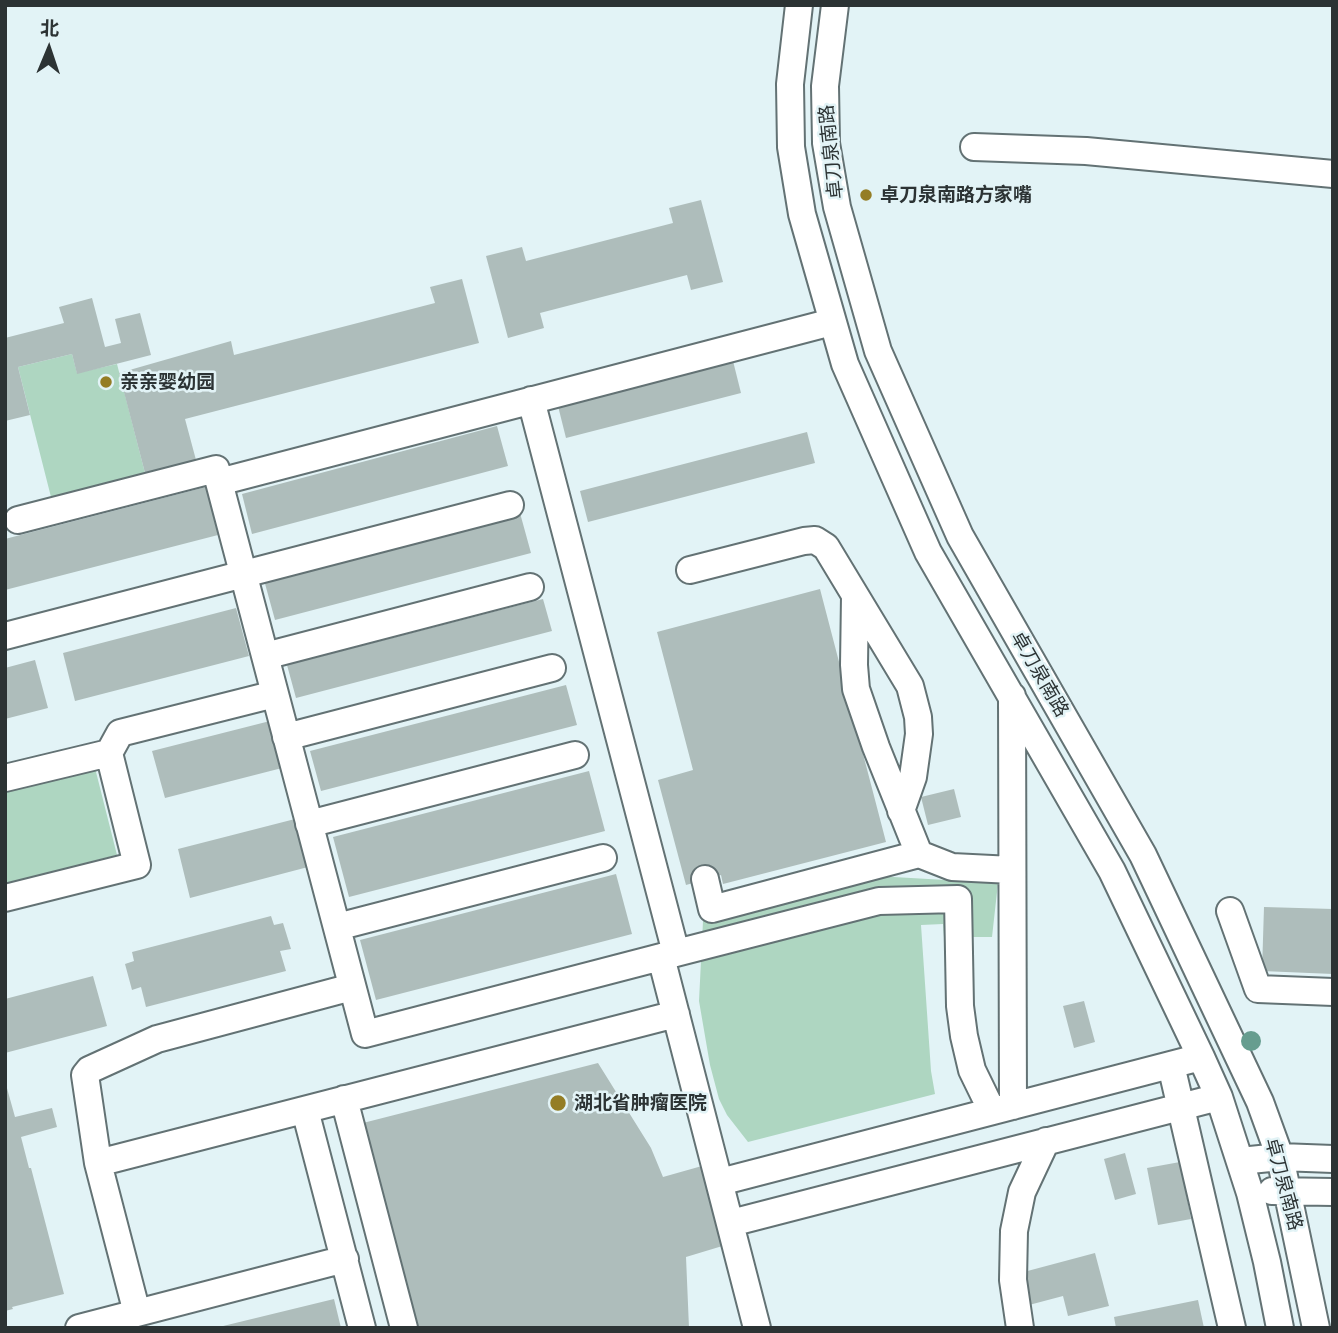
<!DOCTYPE html>
<meta charset="utf-8">
<style>
body{margin:0}
#map{position:relative;width:1338px;height:1333px;overflow:hidden;background:#e2f3f6;font-family:Ubuntu,"Noto Sans SC",sans-serif}
canvas{display:block}
.frame{position:absolute;inset:0;border:7px solid #2c3334;pointer-events:none}
.north{position:absolute;left:14px;top:14px;width:70px;height:70px;-webkit-text-stroke:5px #e2f3f6;paint-order:stroke;rotate:2deg;font-size:19px;font-weight:700;line-height:28px;text-align:center;color:#2c3334}
.north::after{content:'';display:block;margin:auto;width:24px;height:32px;background:#2c3334;clip-path:polygon(50% 0,100% 100%,50% 72%,0 100%)}
</style>
<div id="map">
<canvas width="1338" height="1333"></canvas>
<div class="frame"></div>
<div class="north">北</div>
</div>
<script>
const ctx = document.querySelector('canvas').getContext('2d');
ctx.lineJoin = 'round';
function fill(path, color) {
  ctx.fillStyle = color;
  ctx.fill(path, 'evenodd');
}
function toPath(rows) {
  const path = new Path2D();
  for (const r of rows) {
    path.moveTo(r[0], r[1]);
    for (let i = 2; i < r.length; i += 2) path.lineTo(r[i], r[i + 1]);
  }
  return path;
}
function trace(path, color, width, dash) {
  ctx.strokeStyle = color;
  ctx.lineWidth = width;
  ctx.lineCap = dash ? 'butt' : 'round';
  ctx.setLineDash(dash || []);
  ctx.stroke(path);
}
function label(font, color, halo, rows, align = 'center') {
  ctx.font = font + ' Ubuntu,"Noto Sans SC",sans-serif';
  ctx.lineWidth = 5;
  ctx.setLineDash([]);
  ctx.textBaseline = 'middle';
  ctx.strokeStyle = halo;
  ctx.fillStyle = color;
  for (const [text, x, y, turn = 0] of rows) {
    ctx.save();
    ctx.translate(x, y);
    ctx.rotate((+turn || 0) * Math.PI / 180);
    ctx.textAlign = isNaN(turn) ? turn : align;
    if (halo) ctx.strokeText(text, 0, 0);
    ctx.fillText(text, 0, 0);
    ctx.restore();
  }
}
const green = toPath([
 [72,354,77,373,117,364,145,473,51,497,18,367],
 [95,768,117,855,5,884,5,791],
 [876,876,998,883,992,937,944,937,943,924,921,925,931,1071,935,1094,748,1142,727,1115,719,1099,710,1065,699,1001,703,921]
]);
const building = toPath([
 [701,200,723,282,691,290,687,275,540,313,544,328,508,338,486,256,522,247,526,261,673,223,669,208],
 [462,279,479,343,185,419,196,460,145,473,119,373,231,341,234,355,435,303,430,287],
 [92,298,105,347,121,343,115,319,140,313,151,355,77,374,72,354,18,367,30,415,5,421,5,338,64,323,59,307],
 [733,361,741,393,566,438,558,406],
 [497,426,508,466,252,534,242,494],
 [807,432,815,463,588,522,580,491],
 [206,487,218,535,5,590,5,539],
 [520,513,531,553,275,620,264,580],
 [820,589,886,842,723,884,721,875,686,885,658,780,693,770,657,632],
 [543,599,552,631,296,698,287,665],
 [236,608,249,656,75,701,63,653],
 [35,660,48,708,5,719,5,668],
 [566,685,577,725,321,791,310,751],
 [270,721,282,768,165,798,152,751],
 [589,771,605,831,349,897,333,837],
 [954,789,961,817,928,825,921,797],
 [295,819,308,867,190,898,178,849],
 [616,874,632,934,376,1000,360,940],
 [1264,907,1333,909,1333,974,1262,971],
 [271,916,274,925,283,923,291,949,280,951,286,971,146,1007,141,987,132,990,125,964,134,961,132,952],
 [93,976,107,1026,5,1053,5,999],
 [1084,1001,1095,1042,1074,1048,1063,1006],
 [598,1063,651,1148,663,1177,709,1164,729,1244,686,1257,689,1328,416,1328,363,1123],
 [5,1081,15,1117,52,1108,57,1127,21,1137,29,1168,31,1168,64,1294,12,1307,13,1309,5,1311],
 [1125,1153,1136,1194,1115,1200,1104,1159],
 [1180,1162,1191,1219,1158,1225,1147,1168],
 [1095,1253,1109,1306,1068,1316,1063,1296,1029,1305,1020,1273],
 [334,1299,341,1328,219,1328,219,1327],
 [1198,1300,1204,1328,1116,1328,1114,1317]
]);
const minor = toPath([
 [799,5,790,84,791,147,802,214,845,364,928,552,1112,871,1201,1057,1219,1097,1250,1193,1267,1262,1280,1328],
 [835,5,825,86,826,143,837,207,878,351,960,536,1143,855,1260,1102,1280,1157,1316,1328],
 [974,147,1086,151,1333,174],
 [531,400,676,953,661,957],
 [18,520,216,469,219,482],
 [690,570,804,541,815,540,826,547,910,686,918,717,919,734,913,777,901,811],
 [855,596,854,665,856,689,876,747,919,854,952,867,1012,870],
 [5,636,510,505],
 [265,656,530,587],
 [1012,696,1013,1106],
 [286,737,552,668],
 [5,778,109,753],
 [309,824,575,755],
 [705,879,712,909,919,854],
 [5,898,137,865,109,753,120,733,275,694],
 [1230,911,1258,989,1333,992],
 [337,927,603,858],
 [676,953,879,901,958,899,960,1006,964,1036,972,1070,992,1111],
 [1171,1065,1232,1328],
 [344,1099,404,1328],
 [305,1110,362,1328],
 [1240,1161,1280,1157,1333,1159],
 [98,1163,85,1075,89,1070,157,1039,352,987],
 [720,1182,1201,1057],
 [1272,1191,1333,1192],
 [731,1223,1219,1097],
 [137,1313,98,1163,676,1014],
 [79,1328,345,1259],
 [757,1328,661,957,365,1034,219,482,832,322],
 [1020,1328,1013,1280,1014,1231,1022,1192,1046,1141]
]);
const trees = [
 [1251,1041]
];
const markers = [
 [866,195,7,"#947d25"],
 [106,382,7,"#947d25"],
 [558,1103,9,"#947d25"]
];
const streetNames = [
 ["卓刀泉南路",831,152,-96],
 ["卓刀泉南路",1040,674,60],
 ["卓刀泉南路",1284,1184,75]
];
const poiNames = [
 ["卓刀泉南路方家嘴",880,195],
 ["亲亲婴幼园",120,382],
 ["湖北省肿瘤医院",574,1103]
];
fill(green, '#aed6c1');
fill(building, '#aebdbb');
trace(minor, '#637274', 30);
trace(minor, '#fff', 26);
ctx.fillStyle = '#669d8f';
for (const [x, y] of trees) {
  ctx.beginPath();
  ctx.arc(x, y, 10, 0, 2 * Math.PI);
  ctx.fill();
}
for (const [x, y, r, color] of markers) {
  const dot = new Path2D();
  dot.arc(x, y, r, 0, 2 * Math.PI);
  ctx.fillStyle = color;
  ctx.fill(dot);
  trace(dot, '#e2f3f6', 2.5);
}
label('19px', '#2c3334', '#e2f3f6', streetNames);
label('bold 19px', '#2c3334', '#e2f3f6', poiNames, 'left');
</script>
